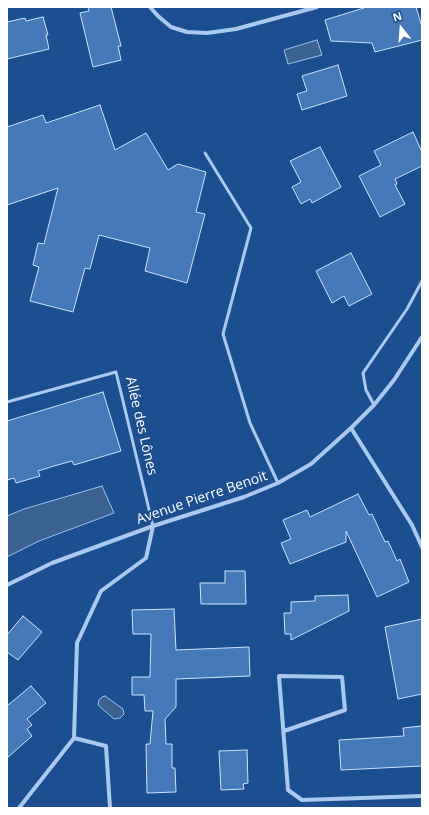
<!DOCTYPE html>
<meta charset="utf-8">
<style>
body{margin:0}
#map{position:relative;width:429px;height:815px;overflow:hidden;background:#1b4f8f;font-family:"Open Sans",sans-serif}
canvas{display:block}
.frame{position:absolute;inset:0;border:8px solid #fff;pointer-events:none}
.north{position:absolute;left:381px;top:8px;width:40px;height:40px;-webkit-text-stroke:3px #1b4f8f;paint-order:stroke;rotate:343deg;font-size:11px;font-weight:700;line-height:16px;text-align:center;color:#fff}
.north::after{content:'';display:block;margin:auto;width:14px;height:18px;background:#fff;clip-path:polygon(50% 0,100% 100%,50% 72%,0 100%)}
</style>
<div id="map">
<canvas width="429" height="815"></canvas>
<div class="frame"></div>
<div class="north">N</div>
</div>
<script>
const ctx = document.querySelector('canvas').getContext('2d');
ctx.lineJoin = 'round';
function fill(path, color) {
  ctx.fillStyle = color;
  ctx.fill(path, 'evenodd');
}
function toPath(rows) {
  const path = new Path2D();
  for (const r of rows) {
    path.moveTo(r[0], r[1]);
    for (let i = 2; i < r.length; i += 2) path.lineTo(r[i], r[i + 1]);
  }
  return path;
}
function trace(path, color, width, dash) {
  ctx.strokeStyle = color;
  ctx.lineWidth = width;
  ctx.lineCap = dash ? 'butt' : 'round';
  ctx.setLineDash(dash || []);
  ctx.stroke(path);
}
function label(font, color, halo, rows, align = 'center') {
  ctx.font = font + ' "Open Sans",sans-serif';
  ctx.lineWidth = 4;
  ctx.setLineDash([]);
  ctx.textBaseline = 'middle';
  ctx.strokeStyle = halo;
  ctx.fillStyle = color;
  for (const [text, x, y, turn = 0] of rows) {
    ctx.save();
    ctx.translate(x, y);
    ctx.rotate((+turn || 0) * Math.PI / 180);
    ctx.textAlign = isNaN(turn) ? turn : align;
    if (halo) ctx.strokeText(text, 0, 0);
    ctx.fillText(text, 0, 0);
    ctx.restore();
  }
}
const water = toPath([
 [317,40,322,55,288,64,284,50,317,40],
 [102,486,114,513,39,541,7,557,7,516,24,509,102,486],
 [105,696,123,709,124,714,120,718,114,719,98,705,99,700,102,697,105,696]
]);
const building = toPath([
 [88,7,111,7,121,46,118,46,121,60,93,67,80,13,89,11,88,7],
 [367,7,416,7,422,27,422,40,375,52,372,43,331,41,325,20,367,7],
 [43,17,48,35,46,35,49,49,7,59,7,22,25,18,26,21,43,17],
 [338,65,347,96,302,110,297,94,307,91,302,76,338,65],
 [100,105,115,150,146,133,168,170,178,164,206,172,196,212,205,214,187,283,145,271,150,248,99,235,90,269,85,268,73,312,30,301,39,267,33,265,38,243,44,244,58,188,7,205,7,127,43,115,46,123,100,105],
 [413,132,422,152,422,166,395,179,397,184,395,185,405,204,380,217,359,176,381,165,374,151,413,132],
 [320,147,341,187,312,203,310,199,301,204,292,187,301,182,290,161,320,147],
 [351,253,372,294,349,306,344,296,332,303,316,271,351,253],
 [103,392,121,451,74,465,72,461,54,466,38,471,40,476,16,483,14,478,7,480,7,421,103,392],
 [358,494,369,515,372,514,385,542,388,541,397,561,400,559,409,582,377,597,346,531,346,542,290,564,281,543,291,539,283,520,307,510,310,517,358,494],
 [225,571,245,571,246,604,201,604,200,583,225,583,225,571],
 [348,595,349,611,291,640,291,634,285,634,284,613,291,613,291,602,315,601,315,596,348,595],
 [174,609,176,650,249,647,250,676,176,679,176,707,165,719,166,744,172,744,172,768,175,768,176,792,147,793,146,744,150,744,153,711,145,711,144,695,132,695,132,677,150,677,151,634,133,634,132,610,174,609],
 [23,616,42,632,18,660,7,652,7,635,23,616],
 [422,619,422,694,398,699,385,627,422,619],
 [31,686,46,703,27,719,32,725,27,729,32,736,7,758,7,706,31,686],
 [422,726,422,766,341,770,339,740,404,736,403,728,422,726],
 [247,750,248,783,243,784,244,789,221,790,219,751,247,750]
]);
const service = toPath([
 [205,153,251,228,223,334,250,423,278,483],
 [7,402,116,372,153,526],
 [374,405,366,390,363,373,407,309,422,281]
]);
const minor = toPath([
 [150,7,158,16,171,27,187,32,207,33,236,29,317,7],
 [351,428,412,525,422,547],
 [7,585,52,563,153,526,244,497,278,483,311,464,351,428,374,405,394,380,422,337],
 [284,731,345,710,342,677,279,676,288,790,302,800,422,796],
 [74,738,106,746,110,808],
 [19,808,74,738,77,643,101,591,146,558,153,526]
]);
const streetNames = [
 ["Allée des Lônes",141,426,77],
 ["Avenue Pierre Benoit",202,498,-19]
];
fill(water, '#3c6290');
trace(water, '#9cc4f0', 1);
fill(building, '#4478b7');
trace(building, '#cfe3fa', 1);
trace(service, '#a9c9ee', 3);
trace(minor, '#a9c9ee', 4);
label('14px', '#fff', '#1b4f8f', streetNames);
</script>
